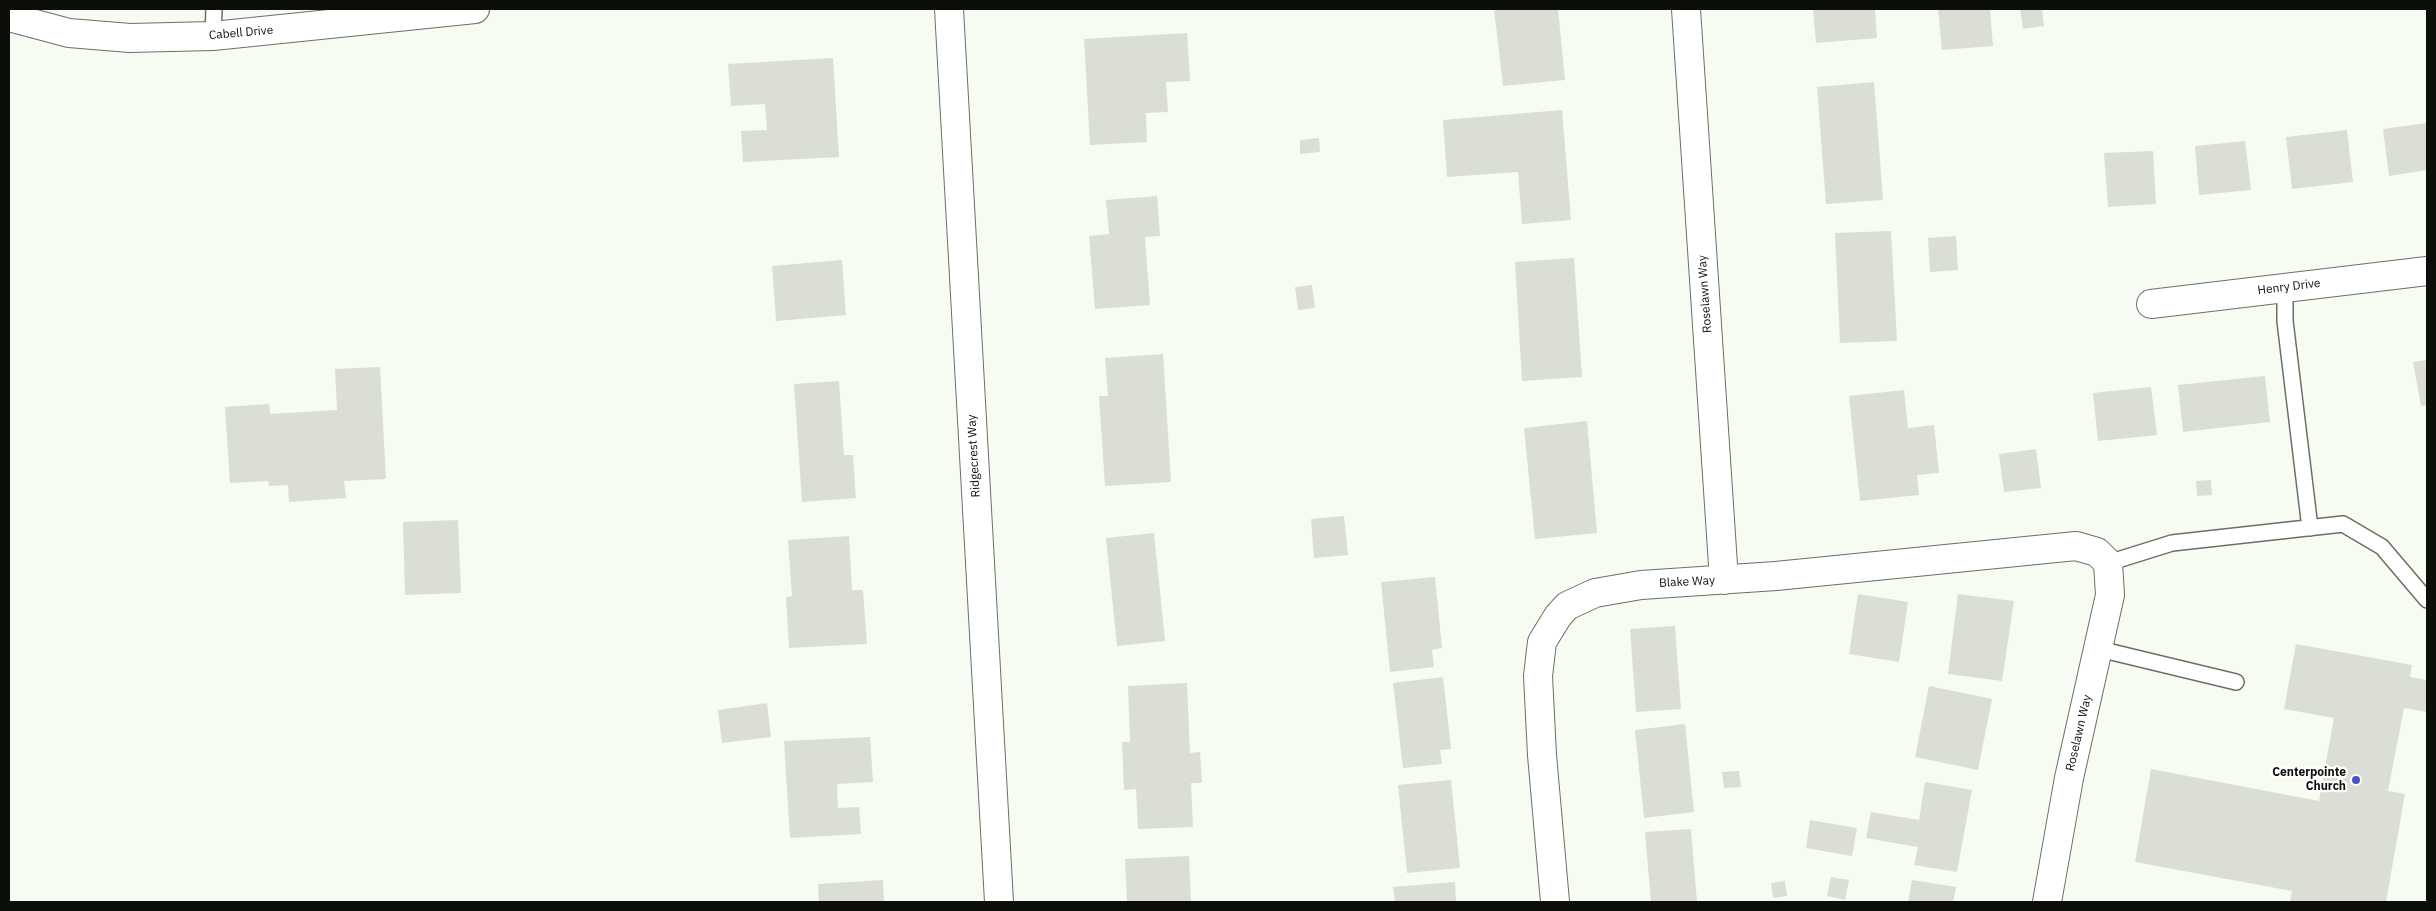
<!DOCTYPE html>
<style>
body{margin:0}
#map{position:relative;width:2436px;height:911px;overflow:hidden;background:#f7fcf2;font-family:"IBM Plex Sans",sans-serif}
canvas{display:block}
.frame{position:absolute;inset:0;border:10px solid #0c0e0a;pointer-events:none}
</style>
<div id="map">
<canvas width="2436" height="911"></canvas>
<div class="frame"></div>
</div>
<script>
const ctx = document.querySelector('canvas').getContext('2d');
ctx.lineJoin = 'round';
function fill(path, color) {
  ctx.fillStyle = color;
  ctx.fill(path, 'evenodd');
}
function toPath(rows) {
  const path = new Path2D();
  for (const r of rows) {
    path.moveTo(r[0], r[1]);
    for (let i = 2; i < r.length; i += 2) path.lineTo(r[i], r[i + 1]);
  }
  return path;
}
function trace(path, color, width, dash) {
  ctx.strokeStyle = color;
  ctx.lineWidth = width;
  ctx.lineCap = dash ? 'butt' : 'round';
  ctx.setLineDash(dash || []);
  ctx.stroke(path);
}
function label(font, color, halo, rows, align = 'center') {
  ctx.font = font + ' "IBM Plex Sans",sans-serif';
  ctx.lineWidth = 4.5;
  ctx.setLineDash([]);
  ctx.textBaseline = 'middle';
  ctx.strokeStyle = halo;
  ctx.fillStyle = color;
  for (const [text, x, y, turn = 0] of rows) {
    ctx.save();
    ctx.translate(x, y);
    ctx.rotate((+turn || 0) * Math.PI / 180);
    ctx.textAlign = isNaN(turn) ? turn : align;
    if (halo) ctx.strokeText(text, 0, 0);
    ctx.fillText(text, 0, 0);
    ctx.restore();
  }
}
const building = toPath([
 [1494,9,1558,9,1565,80,1503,86],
 [1813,9,1875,9,1877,38,1816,43],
 [1938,9,1990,9,1993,46,1942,50],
 [2020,9,2042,9,2044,26,2023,29],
 [1187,33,1190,81,1166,82,1168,112,1146,113,1147,142,1090,145,1084,39],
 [833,58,839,157,743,162,741,131,767,130,765,104,731,106,728,64],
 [1874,82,1883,200,1826,204,1817,87],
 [1562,110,1571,220,1522,224,1518,172,1447,177,1443,120],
 [2427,123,2427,170,2389,176,2383,129],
 [2347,130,2353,182,2292,189,2286,137],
 [1319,138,1320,152,1300,154,1300,140],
 [2245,141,2251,190,2199,195,2195,146],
 [2153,151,2156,204,2108,207,2104,153],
 [1157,196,1160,236,1145,237,1150,305,1095,309,1089,236,1109,234,1106,200],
 [1891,231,1897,341,1840,343,1835,233],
 [1956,236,1958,270,1930,272,1928,238],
 [1574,258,1582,377,1522,381,1515,262],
 [842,260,846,315,776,321,772,266],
 [1312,285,1315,308,1298,310,1295,287],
 [1163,354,1171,482,1105,486,1099,396,1108,396,1105,358],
 [2427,360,2427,405,2421,406,2413,362],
 [380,367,386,479,344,481,346,498,289,502,288,485,269,486,268,481,230,483,225,407,269,404,270,414,337,410,335,369],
 [2265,376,2270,422,2183,432,2178,385],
 [839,381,844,455,853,455,856,498,802,502,794,384],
 [2151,387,2157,435,2098,441,2093,393],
 [1904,390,1908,428,1934,425,1939,473,1917,475,1919,495,1860,501,1849,396],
 [1587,421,1597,533,1535,539,1524,428],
 [2036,449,2041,488,2004,492,1999,454],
 [2211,480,2212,495,2197,496,2196,481],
 [1344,516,1348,555,1314,558,1311,519],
 [458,520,461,593,405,595,403,522],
 [1154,533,1165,641,1117,646,1106,538],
 [849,536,852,590,863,590,867,644,789,648,786,597,792,596,788,540],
 [1435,577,1442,648,1432,650,1434,667,1390,672,1381,582],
 [1858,594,1908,602,1899,662,1849,654],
 [1958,594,2014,601,2002,681,1948,674],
 [1675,626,1681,709,1636,712,1630,629],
 [2296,644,2412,665,2410,677,2427,680,2427,712,2404,708,2388,791,2405,794,2386,902,2290,902,2292,891,2135,862,2151,769,2319,801,2334,718,2284,709],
 [1443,677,1451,749,1440,750,1442,764,1403,768,1393,683],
 [1187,683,1190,753,1200,752,1202,783,1191,783,1193,827,1138,829,1136,789,1124,790,1122,742,1130,742,1128,686],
 [1929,686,1992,699,1978,770,1915,757],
 [767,703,771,737,722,743,718,710],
 [1685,724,1694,812,1644,818,1635,730],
 [870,737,873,782,837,784,838,808,859,807,861,834,790,838,784,741],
 [1739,771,1741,787,1724,788,1722,772],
 [1451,780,1460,868,1407,873,1398,785],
 [1925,782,1972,790,1957,872,1914,865,1918,847,1866,838,1871,812,1919,820],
 [1810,820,1857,828,1852,856,1806,848],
 [1691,829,1697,902,1651,902,1645,832],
 [1189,856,1191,902,1127,902,1125,859],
 [1831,877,1849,880,1845,900,1827,896],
 [883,880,884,902,819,902,818,884],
 [1912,880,1956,887,1953,902,1908,902],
 [1785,881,1787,896,1773,898,1771,883],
 [1455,882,1456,902,1395,902,1393,887]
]);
const lane = toPath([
 [213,36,214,9],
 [2285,288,2285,321,2310,528],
 [2108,563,2172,543,2343,524,2382,547,2427,600],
 [2099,649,2236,682]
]);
const street = toPath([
 [949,9,999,902],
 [1686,9,1724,580],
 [9,17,69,33,130,38,213,36,475,9],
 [2151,304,2427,271],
 [1555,902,1542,755,1538,676,1542,642,1558,616,1567,606,1595,593,1641,585,1776,576,2076,546,2097,552,2108,563,2110,595,2069,778,2047,902]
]);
const markers = [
 [2356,780,5,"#4850c5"]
];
const streetNames = [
 ["Cabell Drive",241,33,-5],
 ["Henry Drive",2289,287,-7],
 ["Roselawn Way",1705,294,-94],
 ["Ridgecrest Way",974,456,-93],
 ["Blake Way",1687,582,-3],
 ["Roselawn Way",2079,733,-77]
];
const poiNames = [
 ["Centerpointe",2346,773],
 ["Church",2346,787]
];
fill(building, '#daded5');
trace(lane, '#6b6f67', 18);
trace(street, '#6b6f67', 30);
trace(lane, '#fff', 15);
trace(street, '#fff', 28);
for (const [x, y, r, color] of markers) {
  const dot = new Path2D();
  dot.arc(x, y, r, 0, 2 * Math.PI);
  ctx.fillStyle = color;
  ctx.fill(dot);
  trace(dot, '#fff', 2);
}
label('12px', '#0c0e0a', '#fff', streetNames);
label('bold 12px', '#0c0e0a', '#fff', poiNames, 'right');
</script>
